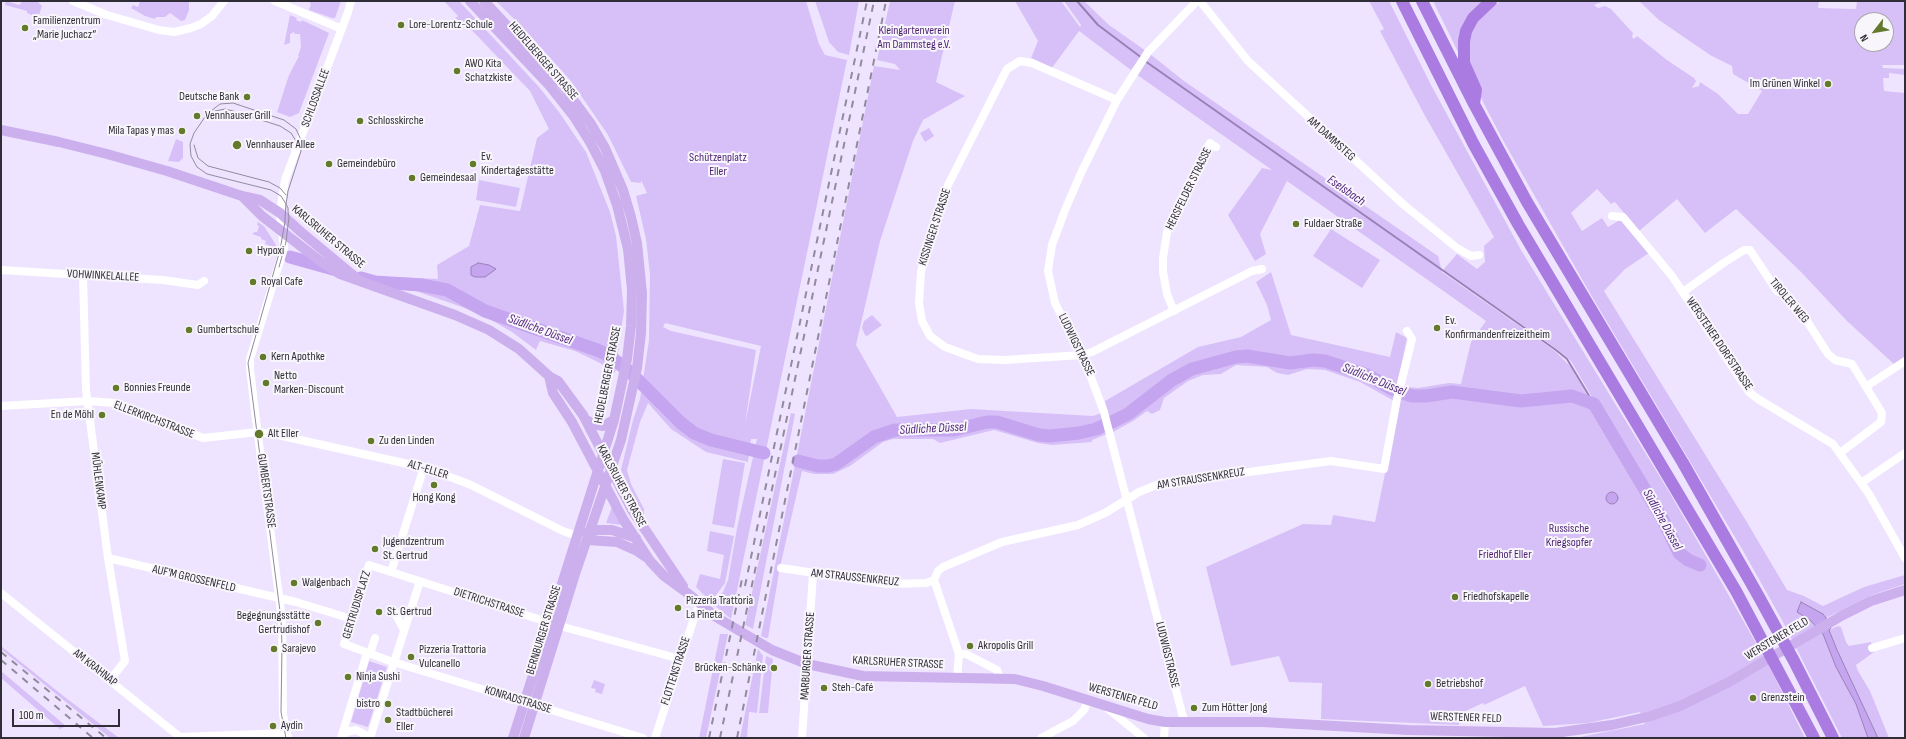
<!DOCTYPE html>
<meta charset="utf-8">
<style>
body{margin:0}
#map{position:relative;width:1906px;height:739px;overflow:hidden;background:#efe4ff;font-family:"Sofia Sans Condensed",sans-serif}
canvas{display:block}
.frame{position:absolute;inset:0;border:2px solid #312d37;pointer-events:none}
.north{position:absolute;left:1854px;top:12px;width:40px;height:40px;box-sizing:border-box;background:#f8f6fb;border:1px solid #a8a6ad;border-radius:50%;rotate:239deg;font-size:11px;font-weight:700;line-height:16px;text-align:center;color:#312d37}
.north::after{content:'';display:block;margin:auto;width:14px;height:18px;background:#63792b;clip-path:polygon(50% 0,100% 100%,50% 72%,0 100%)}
.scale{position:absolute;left:12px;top:709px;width:108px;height:18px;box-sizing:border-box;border:2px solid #312d37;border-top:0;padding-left:5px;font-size:12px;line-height:14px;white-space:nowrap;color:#312d37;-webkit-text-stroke:3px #f8f6fb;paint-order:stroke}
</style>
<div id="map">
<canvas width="1906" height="739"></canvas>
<div class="frame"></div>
<div class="north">N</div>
<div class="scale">100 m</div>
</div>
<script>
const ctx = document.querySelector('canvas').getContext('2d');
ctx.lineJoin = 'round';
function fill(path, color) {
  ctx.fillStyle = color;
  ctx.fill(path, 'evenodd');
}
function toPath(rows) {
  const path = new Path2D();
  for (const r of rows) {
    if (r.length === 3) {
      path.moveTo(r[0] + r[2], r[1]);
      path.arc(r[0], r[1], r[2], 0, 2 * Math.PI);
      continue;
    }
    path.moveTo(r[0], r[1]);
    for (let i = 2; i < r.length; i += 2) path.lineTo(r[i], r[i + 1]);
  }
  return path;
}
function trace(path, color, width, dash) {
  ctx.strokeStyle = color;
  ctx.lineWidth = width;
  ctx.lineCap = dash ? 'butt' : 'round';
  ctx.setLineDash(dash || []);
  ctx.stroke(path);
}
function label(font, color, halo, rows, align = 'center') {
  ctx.font = font + ' "Sofia Sans Condensed",sans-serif';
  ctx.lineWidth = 4;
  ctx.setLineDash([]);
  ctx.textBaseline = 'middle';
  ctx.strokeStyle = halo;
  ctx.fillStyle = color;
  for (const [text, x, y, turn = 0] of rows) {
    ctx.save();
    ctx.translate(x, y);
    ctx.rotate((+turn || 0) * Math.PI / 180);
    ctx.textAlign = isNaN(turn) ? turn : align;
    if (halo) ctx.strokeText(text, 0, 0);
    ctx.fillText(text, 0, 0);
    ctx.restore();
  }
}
const green = toPath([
 [6,1,19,5,23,1,37,1,42,6,39,15,35,14,34,16,27,13,27,11,5,5],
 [140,1,189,1,189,10,185,20,181,21,170,13,165,17,156,17,155,19,145,16,131,8,133,5,138,7],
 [308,1,341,1,335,18,332,18,309,10,311,4],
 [444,1,459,1,539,87,559,112,586,152,610,212,616,236,624,311,615,373,600,363,575,351,540,341,536,350,512,332,486,317,462,307,407,288,399,277,438,279,437,265,469,246,480,205,520,211,537,138,549,129,530,91,463,21,456,27,451,21,458,16],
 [496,1,806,1,819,44,825,55,847,60,731,619,713,604,723,592,728,580,737,528,757,439,751,439,748,462,706,452,671,429,648,403,640,422,627,470,631,484,644,509,644,516,640,509,621,470,633,420,640,399,649,340,650,275,646,239,636,196,647,193,641,180,641,183,631,182,608,135,571,81,527,32],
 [665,323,761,346,745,424,756,350,671,331,663,327],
 [815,1,859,1,849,55,838,52,829,42],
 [890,1,955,1,936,82,965,96,923,120,913,141,880,241,856,345,897,417,971,409,1093,416,1101,413,1107,434,1092,440,1092,442,1052,445,1038,443,994,430,940,443,933,439,893,439,883,442,850,466,833,474,814,474,802,471,780,567,768,638,766,638,761,636,874,66,900,70,895,64,877,60],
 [1015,1,1061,1,1080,27,1081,25,1064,1,1084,1,1109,25,1146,51,1131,70,1079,31,1052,68,1031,58,1038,41],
 [1369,1,1389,1,1431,85,1521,250,1668,490,1720,580,1769,666,1805,738,1575,738,1645,724,1640,712,1588,723,1543,726,1525,686,1484,705,1483,703,1459,714,1459,725,1321,719,1322,683,1289,682,1279,656,1231,666,1206,567,1303,524,1331,525,1333,515,1375,522,1403,386,1418,388,1449,383,1461,384,1471,342,1486,321,1287,181,1260,234,1266,254,1255,261,1228,215,1262,168,1272,170,1136,74,1150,54,1184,81,1438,256,1442,272,1555,351,1570,366,1662,523,1676,551,1680,557,1700,568,1701,565,1684,555,1571,361,1557,349,1443,270,1457,254,1477,269,1485,262,1484,246,1494,237,1424,114,1380,31,1384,29],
 [1433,1,1486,1,1458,52],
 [1501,1,1604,1,1594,5,1598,8,1605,6,1611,9,1633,33,1632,37,1634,39,1637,36,1667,60,1694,78,1696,81,1692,88,1699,86,1700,82,1718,94,1738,114,1748,114,1762,91,1733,74,1732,66,1710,55,1659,20,1639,1,1819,1,1818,8,1856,9,1857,1,1905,1,1905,65,1882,65,1883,68,1905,69,1905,75,1889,73,1889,78,1883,78,1884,91,1905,93,1905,357,1895,365,1847,321,1801,272,1736,209,1705,233,1677,199,1639,231,1615,202,1611,204,1597,189,1571,213,1582,231,1602,218,1608,227,1618,221,1623,221,1649,253,1625,269,1604,291,1745,519,1787,590,1804,596,1823,606,1864,587,1905,575,1905,584,1872,595,1826,618,1823,614,1797,612,1810,620,1823,634,1836,667,1856,704,1868,738,1842,738,1782,620,1742,549,1591,295,1504,142,1484,104,1469,70,1466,48,1473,25,1493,6],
 [1862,20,1886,20,1886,44,1862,44],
 [290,15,297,18,296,20,301,22,302,20,329,33,299,113,290,117,277,112,289,75,299,56,298,56,301,47,300,34,295,34,294,32,290,34,290,43,284,45],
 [929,128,934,136,925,142,920,133],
 [176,139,183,142,183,158,179,162,168,161],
 [479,180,520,188,516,207,476,200],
 [258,222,264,226,276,245,276,248,265,244,266,241,261,239,261,237,252,234,255,232,257,232,259,226,257,225],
 [1331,229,1380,260,1362,288,1313,256],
 [1271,272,1291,335,1390,357,1396,332,1407,338,1394,401,1360,382,1325,370,1307,369,1288,375,1277,373,1267,367,1236,365,1221,374,1203,375,1188,381,1164,398,1160,410,1152,414,1147,411,1133,421,1113,432,1105,401,1198,347,1241,337,1271,320,1267,305,1256,282],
 [872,315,882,325,867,336,865,335,862,328,864,321],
 [791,413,795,414,753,629,745,625],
 [723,459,745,463,734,528,712,524],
 [612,507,622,525,606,523],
 [710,531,734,536,725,583,711,602,696,587,700,574,720,579,724,555,707,551],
 [1838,626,1841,627,1846,642,1849,646,1871,642,1874,652,1856,665,1858,671,1870,691,1889,738,1878,738,1844,668,1829,630],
 [720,634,728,634,706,738,699,738],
 [1,646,66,698,119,738,110,738,1,649],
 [758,649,763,656,757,713,749,712,747,738,740,738],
 [766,656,773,659,768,713,759,713],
 [369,661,387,667,368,727,351,722],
 [1,671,66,726,60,729,1,678],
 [594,680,605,684,602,694,595,692,596,689,591,688]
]);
const water = toPath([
 [478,263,489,265,496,269,485,277,475,277,471,275,471,267,478,263],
 [1612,498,6],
 [1801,602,1823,614,1826,618,1831,628,1829,630,1837,650,1878,738,1868,738,1856,704,1836,667,1823,634,1810,620,1797,612,1801,602]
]);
const stream = toPath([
 [1077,1,1098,25,1142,58],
 [1145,61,1556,350,1567,359,1594,404]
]);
const river = toPath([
 [290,257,333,269],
 [361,278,375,282,421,285,447,290,485,311,597,350,608,355,630,372,681,423,694,433,711,440,764,453],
 [798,461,818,466,828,466,836,464,874,437,895,430,954,430,987,422,997,422,1039,435,1050,436,1079,433,1096,429,1116,420,1128,414,1172,380,1192,369,1236,357,1247,356,1290,363,1313,360,1325,361,1367,375,1392,389,1412,396,1426,396,1452,392,1521,401,1572,396,1594,404,1663,520,1679,553,1688,560,1700,565]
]);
const minor = toPath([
 [73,1,107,15,159,30,174,32,191,28,201,24,212,16,224,1],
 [275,1,342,29],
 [1200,1,1248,61,1404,205,1457,248,1471,256,1479,255],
 [1117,100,1032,63,1020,61,1007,69,948,185,927,244,921,272,919,303,922,321,930,336,945,347,978,359,1004,360,1082,355,1092,352,1252,271,1262,269],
 [1612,216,1623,217,1672,276,1749,392,1758,399,1833,444,1869,494,1905,558],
 [1,270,163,280,198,285,204,281],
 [83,275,86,390,108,558,125,661,110,680],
 [1683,292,1722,264,1744,250,1750,250,1777,291,1786,295,1801,317,1805,318,1828,354,1835,360,1852,364,1882,413,1881,422,1840,453],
 [1174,311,1167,294,1163,272,1163,258,1167,232,1206,150,1210,143,1216,147],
 [1867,386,1905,361],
 [1,406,88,401,115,403,203,438,258,432,278,435,408,464,424,467,471,485,563,531,588,540],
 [1861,483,1905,453],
 [108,558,296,602,352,619],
 [781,568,888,584,926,583,934,580],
 [391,572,424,467],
 [934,580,938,571,943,567,1002,542,1078,525,1105,513,1139,492,1159,484,1331,461,1384,469,1397,399,1412,339,1407,331],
 [934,580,959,654,957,679],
 [1,593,180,737,286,733],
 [394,611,404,630],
 [1872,648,1905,638],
 [370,654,375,638],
 [959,654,966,654,997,670,1000,678],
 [1107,708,1144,738],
 [1184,721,1104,412,1086,364,1055,303,1048,271,1052,245,1065,210,1081,173,1117,100,1148,52,1197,1],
 [342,737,346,732,356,730,364,734,367,738],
 [288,738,283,715,282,619,256,420,250,369,250,359,284,248,280,213,285,180,348,12,351,1],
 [341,738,367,653],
 [370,738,420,581],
 [643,738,525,702,509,699,498,694,390,661,344,644,369,565,560,626,680,659],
 [655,738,695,615,700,604],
 [802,738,813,574],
 [1041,738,1073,721,1084,710,1088,700],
 [1164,738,1165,722]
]);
const major = toPath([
 [470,1,549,85,575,118,590,142,605,171,617,205,628,249,632,290,631,326,627,359,614,420,513,738],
 [484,1,563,86,591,124,605,148,623,190,631,217,637,243,642,293,641,333,637,368,621,440,575,574,524,738],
 [1,130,59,142,107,154,167,171,242,196,260,200,280,213,301,232,359,280],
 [242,196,262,216,320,261,340,274,455,315,489,330,519,349,549,376,558,381,583,415,632,510,683,586],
 [549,376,553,393,572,422,623,519,650,561,664,576,690,595,716,617,772,650,807,664,863,676,1015,679,1043,686,1148,719,1165,722,1262,722,1408,730,1555,733,1612,725,1651,716,1680,706,1729,682,1843,615,1871,601,1905,590],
 [586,420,594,424,603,426,614,420],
 [586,533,598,530,612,530,636,538],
 [588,540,617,542,637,551,646,557]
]);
const highway = toPath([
 [1402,1,1473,143,1518,224,1736,591,1814,738],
 [1422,1,1474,104,1527,202,1683,463,1759,597,1794,661,1833,738],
 [1474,104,1476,90,1464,63,1464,41,1466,31,1473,18,1491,1]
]);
const tram = toPath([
 [215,111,225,109,233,111,280,126,291,133,298,144],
 [194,145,198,158,208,166,269,182,280,188,286,195],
 [279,267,286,242,289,217,288,212,288,208,286,204,281,196,271,190,207,174,197,167,191,156,190,144,194,133,207,114,220,104,233,103,284,120,296,129,301,140,301,151,288,191,287,198,286,204,285,218,285,222,283,233,280,250,248,363,281,619,282,646,281,712,286,738]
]);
const rail = toPath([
 [745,586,867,1],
 [1,652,106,738],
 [1,660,93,738],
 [709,738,742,579],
 [720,738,874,1],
 [737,738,886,1]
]);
const markers = [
 [401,25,4,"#63792b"],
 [25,28,4,"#63792b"],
 [457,71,4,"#63792b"],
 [1828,84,4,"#63792b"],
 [247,97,4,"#63792b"],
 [197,116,4,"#63792b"],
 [360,121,4,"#63792b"],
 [182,131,4,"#63792b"],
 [237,145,5,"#63792b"],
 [329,164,4,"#63792b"],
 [473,164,4,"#63792b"],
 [412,178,4,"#63792b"],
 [1296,224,4,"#63792b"],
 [249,251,4,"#63792b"],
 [253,282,4,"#63792b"],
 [1437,328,4,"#63792b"],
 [189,330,4,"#63792b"],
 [263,357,4,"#63792b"],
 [266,383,4,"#63792b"],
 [116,388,4,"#63792b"],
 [102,415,4,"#63792b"],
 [259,434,5,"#63792b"],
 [371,441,4,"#63792b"],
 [434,485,4,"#63792b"],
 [375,549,4,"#63792b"],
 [294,583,4,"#63792b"],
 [1455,597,4,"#63792b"],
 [678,608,4,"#63792b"],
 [379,612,4,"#63792b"],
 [318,623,4,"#63792b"],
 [970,646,4,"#63792b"],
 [274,649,4,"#63792b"],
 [411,657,4,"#63792b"],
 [774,668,4,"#63792b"],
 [348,677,4,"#63792b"],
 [1428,684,4,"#63792b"],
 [824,688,4,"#63792b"],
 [1753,698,4,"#63792b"],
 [388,704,4,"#63792b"],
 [1194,708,4,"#63792b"],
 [388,720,4,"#63792b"],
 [273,726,4,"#63792b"]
];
const poiNames = [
 ["Familienzentrum",33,21],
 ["„Marie Juchacz“",33,35],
 ["Lore-Lorentz-Schule",409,25],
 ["AWO Kita",465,64],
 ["Schatzkiste",465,78],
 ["Im Grünen Winkel",1820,84,"right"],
 ["Deutsche Bank",239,97,"right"],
 ["Vennhauser Grill",205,116],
 ["Schlosskirche",368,121],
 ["Mila Tapas y mas",174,131,"right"],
 ["Vennhauser Allee",246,145],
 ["Ev.",481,157],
 ["Kindertagesstätte",481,171],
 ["Gemeindebüro",337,164],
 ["Gemeindesaal",420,178],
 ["Fuldaer Straße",1304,224],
 ["Hypoxi",257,251],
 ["Royal Cafe",261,282],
 ["Ev.",1445,321],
 ["Konfirmandenfreizeitheim",1445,335],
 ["Gumbertschule",197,330],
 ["Kern Apothke",271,357],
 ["Netto",274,376],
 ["Marken-Discount",274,390],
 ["Bonnies Freunde",124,388],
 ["En de Möhl",94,415,"right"],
 ["Alt Eller",268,434],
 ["Zu den Linden",379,441],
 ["Hong Kong",434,498,"center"],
 ["Jugendzentrum",383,542],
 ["St. Gertrud",383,556],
 ["Walgenbach",302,583],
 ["Friedhofskapelle",1463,597],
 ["Pizzeria Trattoria",686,601],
 ["La Pineta",686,615],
 ["St. Gertrud",387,612],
 ["Begegnungsstätte",310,616,"right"],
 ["Gertrudishof",310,630,"right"],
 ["Akropolis Grill",978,646],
 ["Sarajevo",282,649],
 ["Pizzeria Trattoria",419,650],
 ["Vulcanello",419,664],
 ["Brücken-Schänke",766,668,"right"],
 ["Ninja Sushi",356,677],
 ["Betriebshof",1436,684],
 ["Steh-Café",832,688],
 ["Grenzstein",1761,698],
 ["bistro",380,704,"right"],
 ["Zum Hötter Jong",1202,708],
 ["Stadtbücherei",396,713],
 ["Eller",396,727],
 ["Aydin",281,726]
];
const parkNames = [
 ["Kleingartenverein",914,31],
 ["Am Dammsteg e.V.",914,45],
 ["Schützenplatz",718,158],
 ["Eller",718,172],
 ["Russische",1569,529],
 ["Kriegsopfer",1569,543],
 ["Friedhof Eller",1505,555]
];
const streetNames = [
 ["HEIDELBERGER STRASSE",543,61,49],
 ["SCHLOSSALLEE",316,98,-70],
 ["AM DAMMSTEG",1331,139,42],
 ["HERSFELDER STRASSE",1189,189,-64],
 ["KISSINGER STRASSE",935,227,-72],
 ["KARLSRUHER STRASSE",328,237,40],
 ["VOHWINKELALLEE",103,276,3],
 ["TIROLER WEG",1789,301,50],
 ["WERSTENER DORFSTRASSE",1719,344,56],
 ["LUDWIGSTRASSE",1076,345,64],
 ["HEIDELBERGER STRASSE",608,375,-79],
 ["ELLERKIRCHSTRASSE",154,420,21],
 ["ALT-ELLER",428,470,17],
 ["AM STRAUSSENKREUZ",1201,479,-9],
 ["MÜHLENKAMP",98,481,83],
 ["KARLSRUHER STRASSE",621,486,62],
 ["GUMBERTSTRASSE",266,491,82],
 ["AM STRAUSSENKREUZ",855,578,6],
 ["AUF'M GROSSENFELD",194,579,13],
 ["DIETRICHSTRASSE",489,603,18],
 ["GERTRUDISPLATZ",357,605,-73],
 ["BERNBURGER STRASSE",544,630,-73],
 ["WERSTENER FELD",1777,639,-31],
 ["LUDWIGSTRASSE",1167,655,76],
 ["MARBURGER STRASSE",808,656,-86],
 ["KARLSRUHER STRASSE",898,663,3],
 ["AM KRAHNAP",95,668,38],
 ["FLOTTENSTRASSE",676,671,-72],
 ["WERSTENER FELD",1123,697,16],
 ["KONRADSTRASSE",518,700,17],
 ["WERSTENER FELD",1466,718,2]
];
const waterNames = [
 ["Eselsbach",1346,191,35],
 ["Südliche Düssel",540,330,20],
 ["Südliche Düssel",1374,380,22],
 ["Südliche Düssel",933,429,-3],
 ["Südliche Düssel",1662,520,61]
];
fill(green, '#d7c0f8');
fill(water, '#c5a5ef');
trace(water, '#9981b8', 1);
trace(stream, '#9981b8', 2);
trace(river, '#c5a5ef', 13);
trace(minor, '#fff', 8);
trace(major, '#ccb0ee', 10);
trace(highway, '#aa7ce2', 12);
trace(tram, '#928a9d', 1);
trace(rail, '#928a9d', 2, [7, 7]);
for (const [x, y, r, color] of markers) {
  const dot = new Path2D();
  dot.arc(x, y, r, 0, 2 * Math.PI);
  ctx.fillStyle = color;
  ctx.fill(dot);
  trace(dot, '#f8f6fb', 1.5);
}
label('12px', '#312d37', '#f8f6fb', poiNames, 'left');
label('12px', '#4a1f73', '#f8f6fb', parkNames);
label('12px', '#312d37', '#f8f6fb', streetNames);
label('italic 13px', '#53287d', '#f8f6fb', waterNames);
</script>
